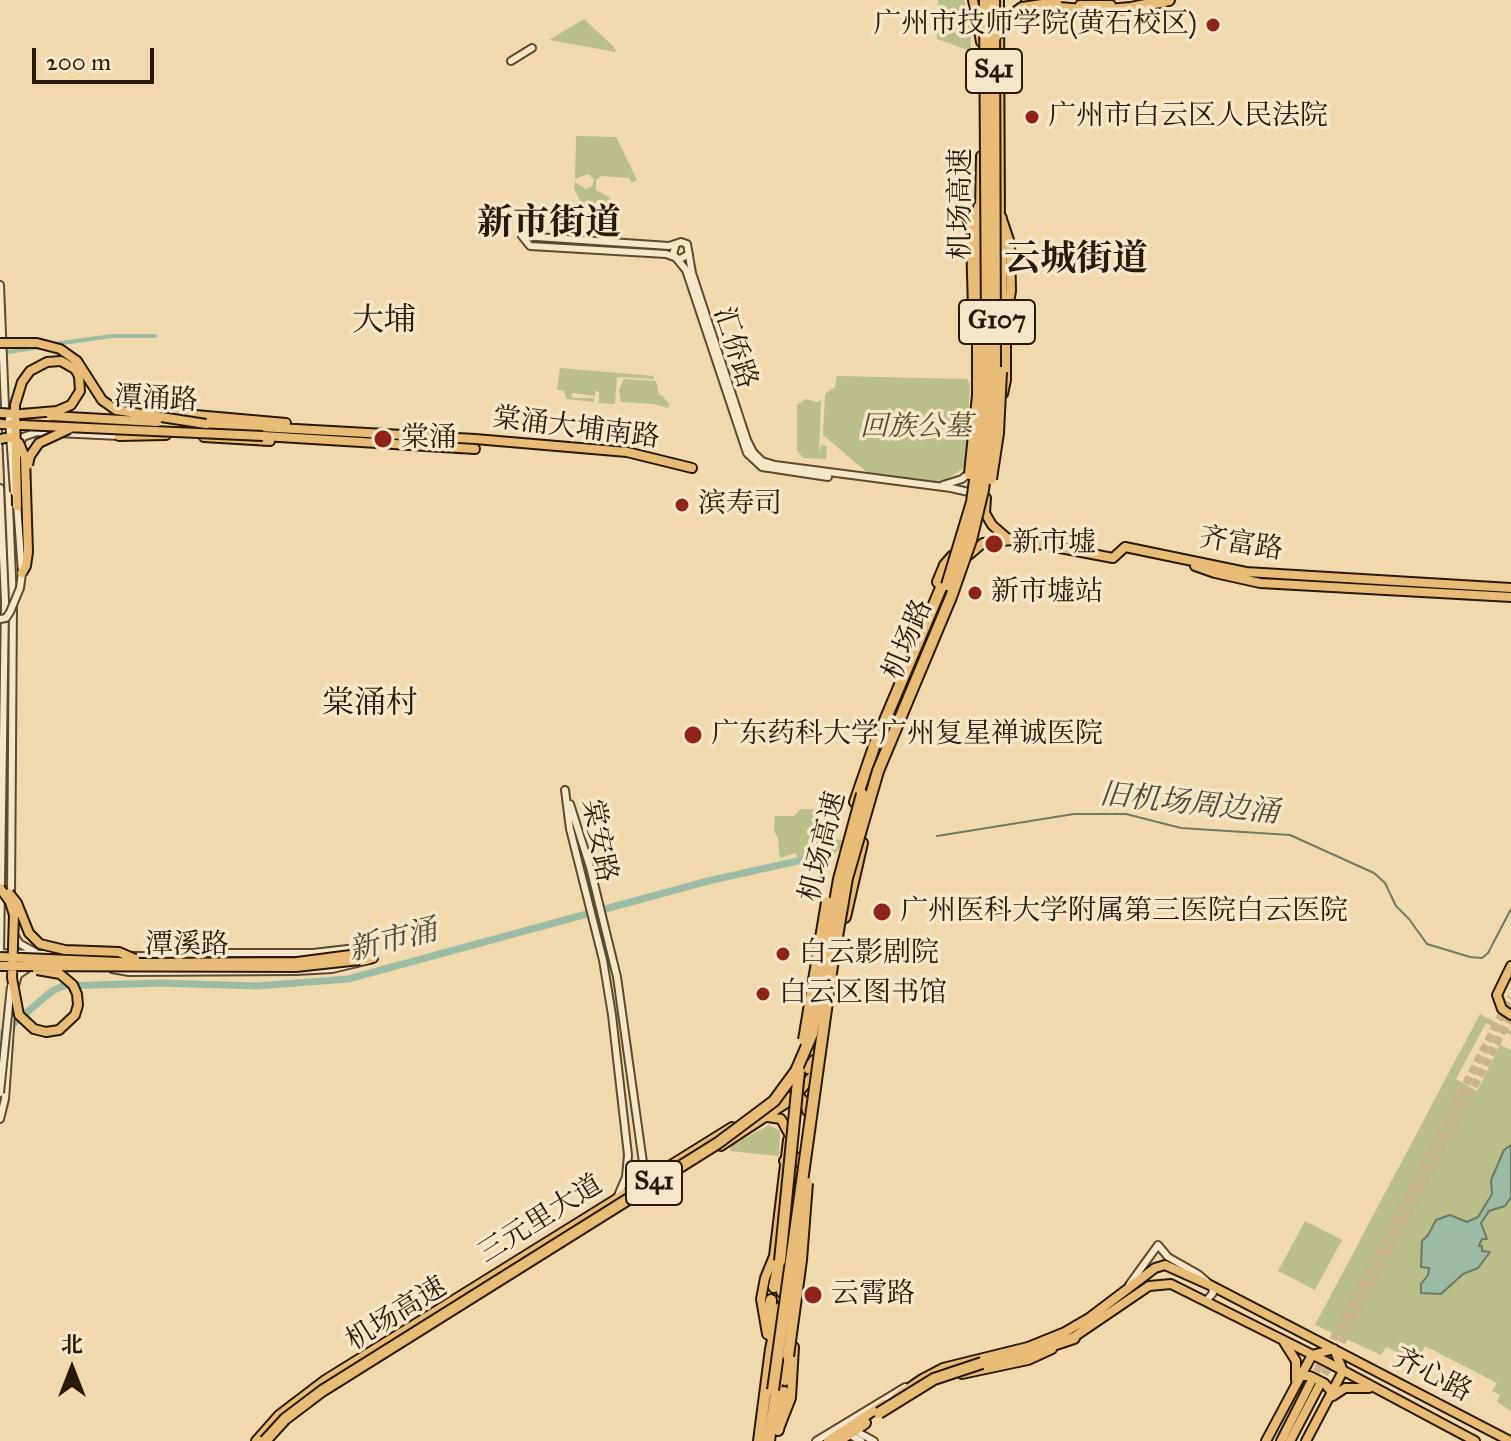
<!DOCTYPE html>
<meta charset="utf-8">
<style>
body{margin:0}
#map{position:relative;width:1511px;height:1441px;overflow:hidden;background:#f0d9ac;font-family:"IM FELL Great Primer","Noto Serif SC",serif}
canvas{display:block}
.north{position:absolute;left:32px;top:1329px;width:80px;height:80px;-webkit-text-stroke:6px #f5e6c9;paint-order:stroke;rotate:0deg;font-size:22px;font-weight:700;line-height:32px;text-align:center;color:#291907}
.north::after{content:'';display:block;margin:auto;width:28px;height:36px;background:#291907;clip-path:polygon(50% 0,100% 100%,50% 72%,0 100%)}
.scale{position:absolute;left:32px;top:48px;width:122px;height:36px;box-sizing:border-box;border:4px solid #291907;border-top:0;padding-left:10px;font-size:24px;line-height:28px;white-space:nowrap;color:#291907;-webkit-text-stroke:6px #f5e6c9;paint-order:stroke}
</style>
<div id="map">
<canvas width="1511" height="1441"></canvas>
<div class="north">北</div>
<div class="scale">200 m</div>
</div>
<script>
const ctx = document.querySelector('canvas').getContext('2d');
ctx.lineJoin = 'round';
function fill(path, color) {
  ctx.fillStyle = color;
  ctx.fill(path, 'evenodd');
}
function toPath(rows) {
  const path = new Path2D();
  for (const r of rows) {
    path.moveTo(r[0], r[1]);
    for (let i = 2; i < r.length; i += 2) path.lineTo(r[i], r[i + 1]);
  }
  return path;
}
function trace(path, color, width, dash) {
  ctx.strokeStyle = color;
  ctx.lineWidth = width;
  ctx.lineCap = dash ? 'butt' : 'round';
  ctx.setLineDash(dash || []);
  ctx.stroke(path);
}
function label(font, color, halo, rows, align = 'center') {
  ctx.font = font + ' "IM FELL Great Primer","Noto Serif SC",serif';
  ctx.lineWidth = 7;
  ctx.setLineDash([]);
  ctx.textBaseline = 'middle';
  ctx.strokeStyle = halo;
  ctx.fillStyle = color;
  for (const [text, x, y, turn = 0] of rows) {
    ctx.save();
    ctx.translate(x, y);
    ctx.rotate((+turn || 0) * Math.PI / 180);
    ctx.textAlign = isNaN(turn) ? turn : align;
    if (halo) ctx.strokeText(text, 0, 0);
    ctx.fillText(text, 0, 0);
    ctx.restore();
  }
}
const green = toPath([
 [938,0,964,0,970,22,971,51,937,39],
 [584,19,614,47,616,52,549,40],
 [576,136,616,137,637,180,632,183,629,178,602,176,596,180,596,190,610,198,612,206,603,209,594,202,583,208,574,188,575,182,586,189,592,186,594,180,588,174,575,179],
 [560,368,654,376,654,379,617,377,615,404,599,403,599,392,595,391,595,396,573,393,571,395,573,398,594,398,594,402,566,399,564,391,557,390],
 [837,376,967,379,970,384,965,467,941,483,868,473,823,435,825,394,835,387],
 [624,379,656,381,659,395,662,395,669,404,668,408,654,404,621,402,619,390],
 [805,399,818,402,821,399,819,454,821,445,827,446,826,459,803,458,797,450,797,405],
 [801,809,824,810,818,835,846,841,829,861,800,865,796,853,780,858,778,839,774,831,775,816,794,816],
 [1480,1014,1511,1031,1511,1035,1486,1023,1456,1079,1477,1091,1500,1045,1511,1050,1511,1411,1497,1402,1500,1395,1492,1391,1497,1383,1425,1346,1417,1362,1386,1347,1381,1355,1315,1325],
 [769,1125,780,1131,779,1156,730,1151,731,1146],
 [1305,1221,1342,1240,1315,1290,1278,1271]
]);
const water = toPath([
 [1511,1145,1511,1197,1505,1206,1489,1211,1481,1223,1487,1239,1482,1239,1479,1246,1482,1246,1482,1251,1490,1252,1478,1268,1463,1274,1441,1294,1421,1293,1421,1284,1428,1275,1429,1268,1421,1267,1422,1241,1428,1235,1436,1220,1450,1215,1467,1222,1478,1217,1492,1194,1491,1180,1504,1150,1511,1145]
]);
const stream = toPath([
 [937,836,1074,814,1126,814,1181,828,1290,835,1374,873,1385,883,1396,906,1409,919,1427,944,1470,957,1482,958,1488,953,1511,909]
]);
const canal = toPath([
 [54,344,112,336,155,336],
 [2,353,41,347]
]);
const river = toPath([
 [0,1035,52,991,63,986,161,983,257,986,348,979,708,881,802,860]
]);
const majorTunnel = toPath([
 [1311,1382,1511,997],
 [1319,1385,1511,1015]
]);
const minor = toPath([
 [511,61,532,48],
 [522,236,669,246,681,242,687,244,692,273,747,440,753,452,762,461,775,465,951,488,973,493],
 [522,236,530,246,666,254,680,259,689,254],
 [676,244,673,254,686,270,747,453,762,467,828,477],
 [0,285,13,602,11,897],
 [19,447,23,437,37,432,119,436],
 [943,485,962,479,969,473],
 [0,488,5,601,0,953],
 [565,790,570,829,603,960,612,1015,628,1155,626,1177,617,1198],
 [570,804,590,867,617,977,646,1184],
 [14,935,20,944,35,952],
 [0,953,183,957,197,953,313,953,365,947,372,952],
 [112,969,129,972,296,971,332,969,370,960],
 [15,986,18,975,28,968],
 [0,1119,5,1099,12,1000],
 [1129,1285,1158,1245,1168,1257,1198,1274,1212,1286,1213,1293,1206,1301],
 [856,1431,874,1441],
 [850,1435,861,1441],
 [816,1441,905,1387]
]);
const major = toPath([
 [973,0,981,42],
 [999,0,1000,224],
 [1080,5,1111,5],
 [980,210,981,156],
 [973,309,971,239,977,211],
 [1003,394,1006,380,1006,319,1011,291,1010,243,1003,222],
 [120,405,184,414,286,423],
 [206,424,475,439,627,452,692,468],
 [119,436,166,435],
 [263,436,475,449],
 [204,437,270,441],
 [986,498,985,513,992,525,1007,538,1113,558,1125,547,1246,572,1511,588],
 [969,555,983,543,1012,540],
 [1195,566,1215,573,1260,583,1511,597],
 [358,954,372,952],
 [360,960,373,958],
 [1511,966,1497,995,1502,1009,1511,1015],
 [776,1097,800,1097,805,1102,807,1111],
 [768,1117,781,1119,789,1134],
 [721,1146,785,1104,800,1091,812,1076],
 [767,1334,761,1299,765,1278,774,1256,788,1140],
 [1071,1339,1149,1286,1171,1284,1327,1362,1475,1441],
 [1284,1342,1296,1361,1296,1380],
 [962,1374,1028,1360,1052,1349],
 [1300,1376,1310,1376,1324,1383,1332,1392],
 [1333,1396,1345,1388,1369,1388],
 [896,1397,922,1379,943,1368,1028,1347,1065,1332,1089,1318,1155,1268,1165,1265,1212,1286,1510,1441],
 [780,1426,791,1398,794,1347],
 [256,1441,279,1415,325,1380,732,1127],
 [828,1441,884,1404],
 [1266,1441,1312,1355,1334,1349],
 [1281,1441,1311,1382],
 [1290,1441,1319,1386],
 [1306,1441,1343,1371,1334,1349]
]);
const highway = toPath([
 [1027,0,1059,8,1096,11,1131,8,1169,0],
 [1001,218,1002,314],
 [978,323,979,207],
 [938,582,945,565,953,556],
 [855,802,875,744,946,576],
 [845,917,862,843],
 [802,1058,806,1068,810,1068,814,1061],
 [785,1161,796,1158,802,1164],
 [774,1287,779,1263],
 [782,1292,791,1211],
 [770,1335,771,1300],
 [982,1363,1029,1353,1074,1338],
 [785,1380,788,1356],
 [778,1430,784,1392],
 [759,1441,771,1349,780,1308],
 [769,1441,777,1384],
 [838,1441,865,1423]
]);
const minorBridge = toPath([
 [9,419,14,492],
 [0,619,6,618,10,612,20,588,22,573,17,503],
 [0,1093,11,986]
]);
const majorBridge = toPath([
 [0,343,37,343,60,349,77,361,102,400,116,410,206,424],
 [0,413,17,414],
 [51,416,157,422],
 [0,424,263,436],
 [0,439,10,437,19,443,25,457,28,552,26,566,22,573],
 [28,465,30,456,39,443,69,429],
 [17,506,15,405,22,382,30,371,47,362,61,361,75,369,79,376,80,391,71,405,57,411,21,414],
 [0,888,10,902,14,915,12,978,19,1015,34,1029,46,1032,59,1030,75,1015,78,1005,77,994,73,985,60,974,37,970],
 [9,893,17,903,29,933,40,944,65,950,119,952,135,959],
 [0,957,143,963,297,962,358,954],
 [0,966,296,967,360,960]
]);
const highwayBridge = toPath([
 [996,36,1003,22,1022,8,1056,3],
 [970,474,978,395,978,323],
 [991,479,998,433,1001,372],
 [947,585,972,502,984,414,987,330,985,0],
 [804,1040,827,902],
 [780,1261,799,1071],
 [788,1356,801,1260,807,1183],
 [773,1390,832,966,847,878,878,771,951,597,971,540,983,490,991,426,995,364,994,0],
 [879,1413,934,1379,982,1363],
 [265,1441,285,1419,322,1391,718,1143,774,1101,796,1071,812,1034,839,879,862,794]
]);
const markers = [
 [1213,25,8,"#8f2418"],
 [1032,117,8,"#8f2418"],
 [383,439,10,"#8f2418"],
 [682,505,8,"#8f2418"],
 [994,544,10,"#8f2418"],
 [975,593,8,"#8f2418"],
 [693,735,10,"#8f2418"],
 [882,912,10,"#8f2418"],
 [783,954,8,"#8f2418"],
 [763,994,8,"#8f2418"],
 [813,1295,10,"#8f2418"]
];
const shields = [
 [994,71,56],
 [997,322,76],
 [654,1183,56]
];
const shieldNames = [
 ["S41",994,71],
 ["G107",997,322],
 ["S41",654,1183]
];
const poiNames = [
 ["广州市技师学院(黄石校区)",1197,25,"right"],
 ["广州市白云区人民法院",1048,117],
 ["棠涌",401,439],
 ["滨寿司",698,505],
 ["新市墟",1012,544],
 ["新市墟站",991,593],
 ["广东药科大学广州复星禅诚医院",711,735],
 ["广州医科大学附属第三医院白云医院",900,912],
 ["白云影剧院",799,954],
 ["白云区图书馆",779,994],
 ["云霄路",831,1295]
];
const streetNames = [
 ["机场高速",962,204,-90],
 ["汇侨路",734,348,72],
 ["潭涌路",156,400,3],
 ["棠涌大埔南路",576,429,7],
 ["齐富路",1241,545,9],
 ["机场路",909,640,-67],
 ["棠安路",598,841,79],
 ["机场高速",824,847,-76],
 ["潭溪路",187,946],
 ["三元里大道",541,1220,-32],
 ["机场高速",397,1315,-32],
 ["齐心路",1432,1376,27]
];
const parkNames = [
 ["回族公墓",916,428]
];
const waterNames = [
 ["旧机场周边涌",1189,805,6],
 ["新市涌",393,942,-14]
];
const quarterNames = [
 ["大埔",384,322],
 ["棠涌村",370,705]
];
const districtNames = [
 ["新市街道",549,225],
 ["云城街道",1076,261]
];
fill(green, '#babf89');
fill(water, '#9bbba5');
trace(water, '#6d7a66', 2);
trace(stream, '#6d7a66', 2);
trace(canal, '#9bbba5', 4);
trace(river, '#9bbba5', 7);
trace(majorTunnel, '#c8b38b', 8, [8, 4]);
trace(minor, '#5b4930', 10);
trace(major, '#291907', 12);
trace(highway, '#291907', 14);
trace(minor, '#f5e6c9', 6);
trace(major, '#e8bc76', 8);
trace(highway, '#e8bc76', 10);
trace(minorBridge, '#5b4930', 10, []);
trace(majorBridge, '#291907', 12, []);
trace(highwayBridge, '#291907', 14, []);
trace(minorBridge, '#f5e6c9', 6);
trace(majorBridge, '#e8bc76', 8);
trace(highwayBridge, '#e8bc76', 10);
for (const [x, y, r, color] of markers) {
  const dot = new Path2D();
  dot.arc(x, y, r, 0, 2 * Math.PI);
  ctx.fillStyle = color;
  ctx.fill(dot);
  trace(dot, '#f5e6c9', 3);
}
for (const [x, y, w] of shields) {
  const box = new Path2D();
  box.roundRect(x - w / 2, y - 22, w, 44, 6);
  ctx.fillStyle = '#f5e6c9';
  ctx.fill(box);
  trace(box, '#291907', 2);
}
label('bold 26px', '#291907', null, shieldNames);
label('28px', '#291907', '#f5e6c9', poiNames, 'left');
label('28px', '#291907', '#f5e6c9', streetNames);
label('italic 28px', '#544b2e', '#f5e6c9', parkNames);
label('italic 30px', '#4b4a36', '#f5e6c9', waterNames);
label('32px', '#291907', '#f5e6c9', quarterNames);
label('bold 36px', '#291907', '#f5e6c9', districtNames);
</script>
